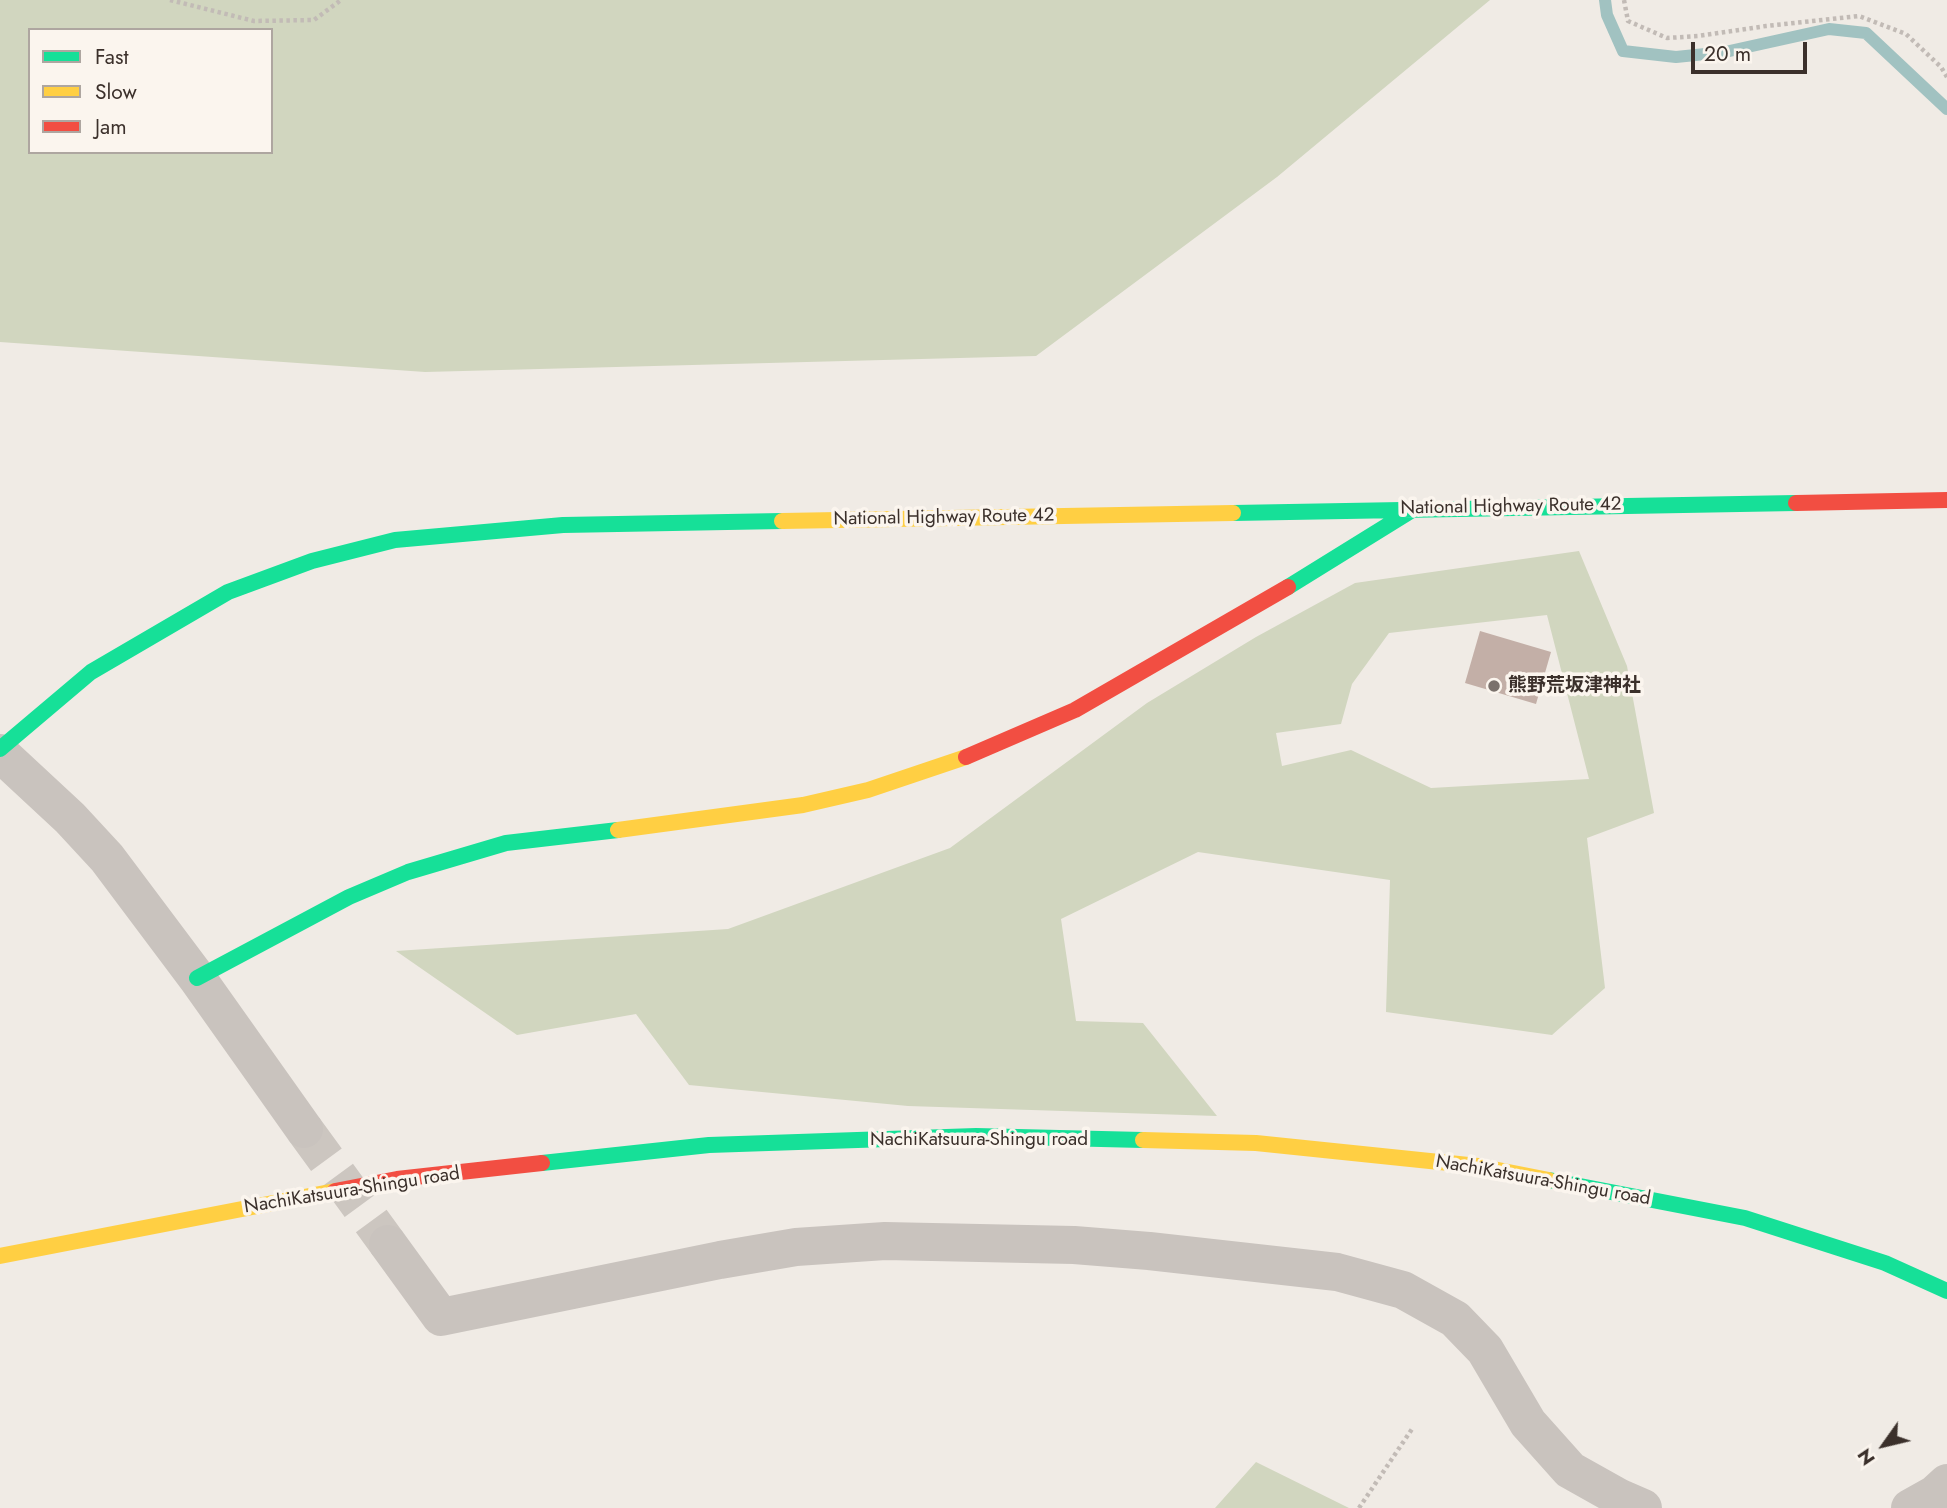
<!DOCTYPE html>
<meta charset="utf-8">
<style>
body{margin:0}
#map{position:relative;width:1947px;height:1508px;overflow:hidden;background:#f0ebe5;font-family:Jost,sans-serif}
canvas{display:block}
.legend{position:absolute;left:28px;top:28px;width:245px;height:126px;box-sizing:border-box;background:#fbf5ee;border:2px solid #aea6a0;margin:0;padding:9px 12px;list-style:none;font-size:21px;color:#3b302b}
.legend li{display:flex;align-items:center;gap:14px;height:35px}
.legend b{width:35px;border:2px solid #aea6a0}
.north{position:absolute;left:1849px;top:1410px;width:70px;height:70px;-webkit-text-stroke:5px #fbf5ee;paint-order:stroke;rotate:236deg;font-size:19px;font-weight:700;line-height:28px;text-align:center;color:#3b302b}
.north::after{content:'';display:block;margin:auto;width:24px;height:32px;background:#3b302b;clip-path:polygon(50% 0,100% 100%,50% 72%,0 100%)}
.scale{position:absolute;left:1691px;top:42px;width:116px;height:32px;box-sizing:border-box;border:4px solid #3b302b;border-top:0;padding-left:9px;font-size:21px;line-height:24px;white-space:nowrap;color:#3b302b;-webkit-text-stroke:5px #fbf5ee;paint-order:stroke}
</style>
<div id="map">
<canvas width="1947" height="1508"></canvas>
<ul class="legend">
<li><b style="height:9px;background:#16e098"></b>Fast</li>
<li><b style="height:9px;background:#ffcf43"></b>Slow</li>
<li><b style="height:9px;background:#f24e42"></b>Jam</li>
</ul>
<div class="north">N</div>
<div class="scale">20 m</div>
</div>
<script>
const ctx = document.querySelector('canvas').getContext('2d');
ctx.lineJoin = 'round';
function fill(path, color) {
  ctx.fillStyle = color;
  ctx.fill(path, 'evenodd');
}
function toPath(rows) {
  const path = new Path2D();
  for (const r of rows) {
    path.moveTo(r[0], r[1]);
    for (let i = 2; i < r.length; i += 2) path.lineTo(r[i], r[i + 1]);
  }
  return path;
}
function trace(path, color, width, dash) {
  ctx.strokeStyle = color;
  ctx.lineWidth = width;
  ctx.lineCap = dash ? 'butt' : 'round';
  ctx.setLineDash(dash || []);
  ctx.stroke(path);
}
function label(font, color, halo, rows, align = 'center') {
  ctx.font = font + ' Jost,"Noto Sans JP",sans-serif';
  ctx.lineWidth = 7;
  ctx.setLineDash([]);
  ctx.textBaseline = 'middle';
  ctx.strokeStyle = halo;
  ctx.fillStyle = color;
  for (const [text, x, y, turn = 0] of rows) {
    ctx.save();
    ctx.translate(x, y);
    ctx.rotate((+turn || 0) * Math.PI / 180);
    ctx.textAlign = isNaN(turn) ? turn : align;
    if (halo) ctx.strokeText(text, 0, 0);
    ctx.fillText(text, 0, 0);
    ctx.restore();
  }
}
const green = toPath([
 [0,0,1490,0,1277,177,1036,356,425,372,0,342],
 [30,30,271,30,271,152,30,152],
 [1579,551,1627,666,1654,813,1587,838,1605,988,1552,1035,1386,1012,1390,880,1198,852,1061,919,1076,1021,1143,1023,1217,1116,908,1106,689,1085,636,1014,517,1035,396,951,728,929,950,848,1147,703,1256,637,1355,583],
 [1547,615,1589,779,1431,788,1351,750,1282,766,1276,733,1341,724,1352,684,1389,633],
 [1256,1462,1349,1508,1215,1508]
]);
const stream = toPath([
 [1605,0,1607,15,1623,51,1676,57,1725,52,1829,29,1866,33,1947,109]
]);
const building = toPath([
 [1480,631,1551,652,1536,704,1465,683]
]);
const streetTunnel = toPath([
 [304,1129,388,1244]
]);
const path = toPath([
 [170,0,254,21,314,20,341,0],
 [1624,0,1628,21,1667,38,1698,36,1766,26,1859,16,1906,34,1941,67,1947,77],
 [1359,1508,1412,1429]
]);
const street = toPath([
 [0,753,70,818,107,858,197,978,304,1129],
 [388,1244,441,1317,720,1260,796,1247,885,1241,1074,1245,1149,1251,1337,1272,1403,1290,1455,1319,1485,1350,1528,1423,1570,1470,1620,1498,1643,1508],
 [1910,1508,1935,1494,1947,1483]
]);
const fast = toPath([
 [1233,513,1796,503],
 [1288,587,1414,509],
 [0,749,91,672,228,592,312,561,395,540,563,525,782,521],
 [197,978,349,897,408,872,506,843,618,830],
 [542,1163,709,1145,976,1136,1143,1140],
 [1549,1180,1745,1218,1885,1263,1947,1291]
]);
const slow = toPath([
 [782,521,1233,513],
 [618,830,803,805,868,790,966,757],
 [1143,1140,1256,1143,1478,1166,1549,1180],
 [0,1256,335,1191]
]);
const jam = toPath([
 [1796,503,1947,500],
 [966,757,1075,710,1288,587],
 [335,1191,397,1179,542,1163]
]);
const markers = [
 [1494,686,7,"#7a716c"]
];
const streetNames = [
 ["National Highway Route 42",1511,507,-1],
 ["National Highway Route 42",944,518,-1],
 ["NachiKatsuura-Shingu road",979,1140],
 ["NachiKatsuura-Shingu road",1543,1181,10],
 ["NachiKatsuura-Shingu road",352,1191,-9]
];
const poiNames = [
 ["熊野荒坂津神社",1508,686]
];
fill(green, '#d1d6bf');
trace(stream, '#a1c2c1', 12);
fill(building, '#c3afa7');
trace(streetTunnel, '#ccc6c0', 38, [38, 19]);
trace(path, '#c2bbb6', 4.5, [3.5, 3.5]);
trace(street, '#c9c3be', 38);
trace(fast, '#16e098', 16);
trace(slow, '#ffcf43', 16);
trace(jam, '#f24e42', 16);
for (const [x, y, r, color] of markers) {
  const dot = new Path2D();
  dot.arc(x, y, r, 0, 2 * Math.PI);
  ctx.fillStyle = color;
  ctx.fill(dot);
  trace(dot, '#fbf5ee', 2.5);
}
label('19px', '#3b302b', '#fbf5ee', streetNames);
label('bold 19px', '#3b302b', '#fbf5ee', poiNames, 'left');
</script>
